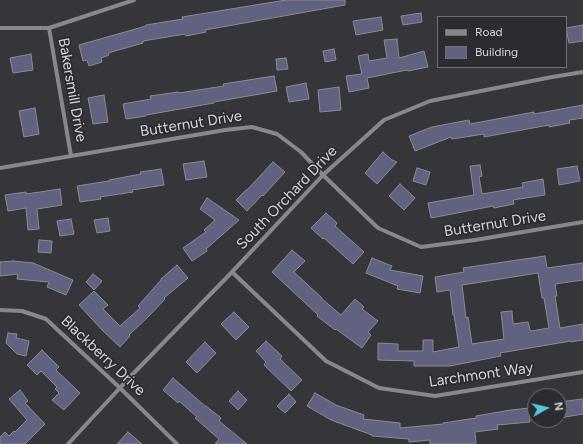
<!DOCTYPE html>
<style>
body{margin:0}
#map{position:relative;width:583px;height:444px;overflow:hidden;background:#36363a;font-family:Figtree,sans-serif}
canvas{display:block}
.legend{position:absolute;left:437px;top:16px;width:130px;height:52px;box-sizing:border-box;background:#2c2c30;border:1px solid #707073;margin:0;padding:5px 7px;list-style:none;font-size:12px;color:#d5d5d8}
.legend li{display:flex;align-items:center;gap:8px;height:20px}
.legend b{width:20px;border:1px solid #707073}
.north{position:absolute;left:527px;top:388px;width:40px;height:40px;box-sizing:border-box;background:#2c2c30;border:1px solid #707073;border-radius:50%;rotate:82deg;font-size:11px;font-weight:700;line-height:16px;text-align:center;color:#d5d5d8}
.north::after{content:'';display:block;margin:auto;width:14px;height:18px;background:#55cadf;clip-path:polygon(50% 0,100% 100%,50% 72%,0 100%)}
</style>
<div id="map">
<canvas width="583" height="444"></canvas>
<ul class="legend">
<li><b style="height:5px;background:#87878c"></b>Road</li>
<li><b style="height:11px;background:#616181"></b>Building</li>
</ul>
<div class="north">N</div>
</div>
<script>
const ctx = document.querySelector('canvas').getContext('2d');
ctx.lineJoin = 'round';
function fill(path, color) {
  ctx.fillStyle = color;
  ctx.fill(path, 'evenodd');
}
function toPath(rows) {
  const path = new Path2D();
  for (const r of rows) {
    path.moveTo(r[0], r[1]);
    for (let i = 2; i < r.length; i += 2) path.lineTo(r[i], r[i + 1]);
  }
  return path;
}
function trace(path, color, width, dash) {
  ctx.strokeStyle = color;
  ctx.lineWidth = width;
  ctx.lineCap = dash ? 'butt' : 'round';
  ctx.setLineDash(dash || []);
  ctx.stroke(path);
}
function label(font, color, halo, rows, align = 'center') {
  ctx.font = font + ' Figtree,sans-serif';
  ctx.lineWidth = 3.5;
  ctx.setLineDash([]);
  ctx.textBaseline = 'middle';
  ctx.strokeStyle = halo;
  ctx.fillStyle = color;
  for (const [text, x, y, turn = 0] of rows) {
    ctx.save();
    ctx.translate(x, y);
    ctx.rotate((+turn || 0) * Math.PI / 180);
    ctx.textAlign = isNaN(turn) ? turn : align;
    if (halo) ctx.strokeText(text, 0, 0);
    ctx.fillText(text, 0, 0);
    ctx.restore();
  }
}
const building = toPath([
 [286,0,345,0,345,5,205,30,206,32,186,36,185,34,143,41,143,43,108,53,109,55,101,58,102,62,89,66,87,60,83,61,79,45,146,26,146,25,183,19,182,17,286,0],
 [421,13,422,22,403,25,401,16,421,13],
 [381,17,383,30,356,35,353,21,381,17],
 [583,25,583,41,569,43,566,28,583,25],
 [397,39,399,58,424,51,428,67,408,71,407,70,367,78,369,88,349,92,346,76,362,74,358,56,368,54,369,61,387,58,384,40,397,39],
 [334,49,336,60,325,62,323,51,334,49],
 [31,54,33,70,13,73,10,58,31,54],
 [286,58,288,69,277,70,276,59,286,58],
 [274,76,277,91,214,102,214,103,146,115,146,116,126,119,123,104,151,99,150,96,178,92,179,93,224,86,223,84,274,76],
 [306,83,309,99,289,102,286,87,306,83],
 [339,87,341,110,320,112,318,90,339,87],
 [104,95,108,122,93,124,88,98,104,95],
 [583,105,583,118,569,120,570,123,549,127,549,125,484,137,484,134,452,139,451,137,415,151,409,136,432,127,469,120,470,124,534,112,534,114,583,105],
 [35,108,39,134,24,137,19,111,35,108],
 [383,152,392,160,397,162,377,184,365,173,383,152],
 [204,161,207,177,186,180,183,164,204,161],
 [273,162,285,172,263,196,262,195,247,211,236,200,246,190,247,190,273,162],
 [480,165,482,176,479,177,482,194,523,187,522,183,543,179,545,195,513,200,514,204,494,208,493,206,431,218,428,203,474,195,470,166,480,165],
 [577,166,580,181,559,185,557,169,577,166],
 [417,168,430,172,426,185,413,181,417,168],
 [161,169,164,185,132,190,133,192,100,197,101,199,80,202,77,186,109,181,109,180,141,174,140,172,161,169],
 [400,184,415,198,404,210,389,196,400,184],
 [60,189,62,205,37,209,39,229,28,230,26,208,8,211,5,195,26,192,26,194,60,189],
 [207,198,239,220,206,249,207,251,192,261,183,248,206,232,204,230,215,220,200,209,207,198],
 [326,213,337,223,335,226,364,252,353,264,324,238,323,239,311,228,326,213],
 [108,218,110,231,97,233,94,220,108,218],
 [71,219,74,234,60,236,57,221,71,219],
 [39,240,52,241,51,253,38,252,39,240],
 [292,250,305,261,294,272,322,298,321,298,341,315,355,299,364,307,362,309,378,321,368,332,371,335,362,348,336,329,335,330,317,316,318,315,272,272,292,250],
 [545,256,547,268,583,263,583,280,555,284,557,296,555,296,560,328,583,324,583,340,571,342,571,341,500,353,501,356,450,366,414,366,414,361,378,360,378,343,398,344,398,351,423,351,423,340,433,340,433,352,459,347,454,315,453,315,450,290,437,292,435,277,464,272,463,268,545,256],
 [538,273,542,298,544,298,549,328,531,331,530,330,528,322,513,324,512,311,501,312,504,339,472,344,468,317,466,318,462,285,538,273],
 [372,258,392,266,390,270,423,276,420,293,397,289,398,286,366,273,372,258],
 [13,261,33,263,73,280,66,295,47,287,49,282,17,279,18,274,0,276,0,262,13,261],
 [177,265,188,278,164,298,165,299,149,316,129,335,130,336,120,347,103,331,79,305,94,291,108,305,103,309,120,326,140,308,138,306,161,280,161,279,177,265],
 [93,274,102,281,94,290,86,282,93,274],
 [234,312,249,327,236,340,221,324,234,312],
 [8,333,17,334,16,338,29,341,26,356,17,354,6,343,8,333],
 [266,341,282,356,280,359,302,380,291,391,264,365,266,362,256,351,266,341],
 [205,342,216,353,197,373,186,362,205,342],
 [42,350,59,367,56,370,80,393,64,410,52,400,59,393,55,389,57,387,41,371,37,375,27,365,42,350],
 [173,378,205,406,206,406,221,418,219,421,247,444,215,444,219,439,195,418,197,417,179,401,178,403,163,390,173,378],
 [20,390,28,401,25,403,45,424,25,444,0,444,0,437,5,432,9,436,14,431,15,432,27,420,9,399,20,390],
 [238,391,247,400,238,410,229,401,238,391],
 [315,393,336,405,364,415,363,419,400,423,400,428,443,424,443,423,476,418,476,416,511,410,529,408,530,422,497,425,498,429,475,432,476,444,430,444,430,440,409,442,409,439,372,436,372,435,331,420,307,406,315,393],
 [289,394,296,402,285,413,277,406,289,394],
 [583,399,583,414,559,418,559,402,583,399],
 [128,432,142,444,117,444,128,432]
]);
const minor = toPath([
 [0,28,49,28,134,0],
 [49,28,71,156],
 [0,168,225,130,252,127,277,134,301,152,323,175,378,228,421,247,475,240,583,222],
 [232,272,326,361,379,388,435,396,583,372],
 [0,310,22,311,46,319,120,388,177,444],
 [68,444,130,377,232,272,323,175,384,120,430,101,552,77,583,72]
]);
const streetNames = [
 ["Bakersmill Drive",72,90,80],
 ["Butternut Drive",191,124,-9],
 ["South Orchard Drive",287,198,-46],
 ["Butternut Drive",495,224,-9],
 ["Blackberry Drive",103,356,43],
 ["Larchmont Way",481,375,-8]
];
fill(building, '#616181');
trace(building, '#8b8b90', 1);
trace(minor, '#87878c', 4);
label('15px', '#d5d5d8', '#2c2c30', streetNames);
</script>
